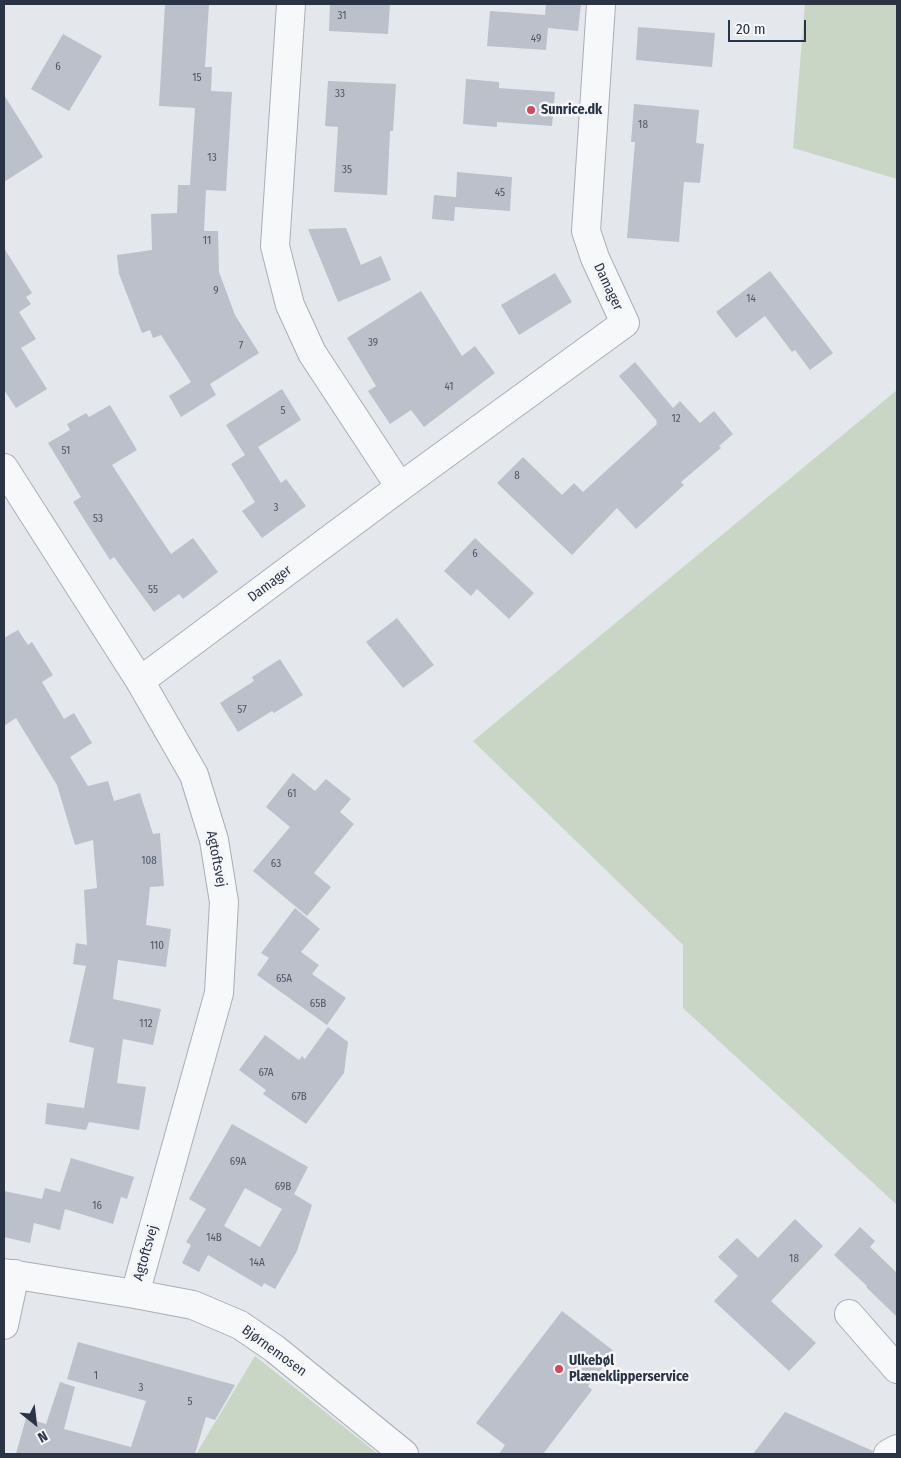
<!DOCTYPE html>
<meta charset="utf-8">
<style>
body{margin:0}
#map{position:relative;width:901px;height:1458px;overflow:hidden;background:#e4e7ec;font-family:"Fira Sans Condensed",sans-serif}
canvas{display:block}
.frame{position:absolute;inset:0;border:5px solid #2b3445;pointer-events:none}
.north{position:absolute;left:10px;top:1398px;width:50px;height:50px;-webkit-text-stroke:4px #f4f6f9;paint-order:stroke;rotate:151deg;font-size:14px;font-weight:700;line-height:20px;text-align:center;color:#2b3445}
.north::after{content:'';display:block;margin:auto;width:18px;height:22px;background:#2b3445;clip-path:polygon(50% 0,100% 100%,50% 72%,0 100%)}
.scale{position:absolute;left:728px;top:20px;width:78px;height:22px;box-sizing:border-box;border:2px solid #2b3445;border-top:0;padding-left:6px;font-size:15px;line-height:18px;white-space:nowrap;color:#2b3445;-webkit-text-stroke:4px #f4f6f9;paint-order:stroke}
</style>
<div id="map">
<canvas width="901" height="1458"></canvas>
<div class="frame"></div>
<div class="north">N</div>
<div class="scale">20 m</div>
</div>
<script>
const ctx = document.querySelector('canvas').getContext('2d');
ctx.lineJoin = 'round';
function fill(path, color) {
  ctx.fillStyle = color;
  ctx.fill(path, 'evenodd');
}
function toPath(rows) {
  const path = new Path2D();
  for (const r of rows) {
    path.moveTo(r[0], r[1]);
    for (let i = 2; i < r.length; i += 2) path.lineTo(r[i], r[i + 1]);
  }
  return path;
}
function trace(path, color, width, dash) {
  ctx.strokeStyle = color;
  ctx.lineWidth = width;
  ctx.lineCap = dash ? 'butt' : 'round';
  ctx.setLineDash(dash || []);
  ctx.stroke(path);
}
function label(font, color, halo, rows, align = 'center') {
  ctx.font = font + ' "Fira Sans Condensed",sans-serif';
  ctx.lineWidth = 5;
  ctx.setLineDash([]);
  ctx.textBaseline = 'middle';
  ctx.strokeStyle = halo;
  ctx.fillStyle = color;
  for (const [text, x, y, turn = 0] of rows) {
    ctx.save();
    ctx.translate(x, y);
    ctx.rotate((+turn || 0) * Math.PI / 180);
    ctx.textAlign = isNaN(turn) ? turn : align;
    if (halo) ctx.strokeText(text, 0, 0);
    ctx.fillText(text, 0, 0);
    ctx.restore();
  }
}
const green = toPath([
 [805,4,897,4,897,179,793,148],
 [897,390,897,1205,683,1008,683,945,473,741],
 [255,1356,378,1454,196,1454]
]);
const building = toPath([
 [165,4,209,4,205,67,212,67,211,91,232,92,226,191,206,190,204,231,218,231,219,272,235,315,259,353,210,384,216,395,181,417,169,396,191,382,161,335,153,338,150,330,142,333,119,274,117,255,152,250,151,214,177,213,178,185,190,185,195,108,159,106],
 [330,4,390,4,388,34,329,31],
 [546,4,581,4,578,31,548,28,546,50,487,46,490,11,545,15],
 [638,27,715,33,712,67,636,60],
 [63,34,102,56,69,111,31,89],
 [466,79,499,82,499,88,555,92,552,126,497,122,497,127,463,124],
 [328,81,396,84,393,131,390,131,387,195,334,192,338,127,325,126],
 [4,95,43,157,4,182],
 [634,104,699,110,696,143,704,144,700,183,684,182,679,242,627,238,635,142,631,142],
 [457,172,512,177,510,211,455,207,454,221,432,219,434,195,456,197],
 [346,228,361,265,381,256,391,280,338,302,308,229],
 [4,248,32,293,26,297,31,304,19,312,36,339,21,348,47,389,16,408,4,390],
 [770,271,833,353,810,370,795,350,792,352,765,316,736,338,716,312],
 [555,273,572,302,519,335,501,305],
 [421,291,462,356,475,346,495,373,424,427,411,410,390,424,368,391,376,386,347,338],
 [635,362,673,408,680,401,700,423,714,411,733,434,719,446,721,448,681,482,684,485,636,529,617,508,572,555,497,483,523,457,562,495,574,483,583,492,657,424,656,422,657,421,619,376],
 [282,389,301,420,258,447,281,483,286,479,306,506,262,538,242,511,255,502,231,464,245,455,226,425],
 [110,405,137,450,112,465,146,517,171,554,193,538,218,572,183,599,179,594,154,612,114,557,110,560,73,502,81,497,48,443,70,430,67,424,86,413,89,417],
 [475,538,534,593,509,619,477,589,471,596,444,571],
 [397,618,434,665,403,688,366,642],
 [18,630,28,645,32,642,53,675,42,682,64,719,74,713,92,743,70,757,88,786,108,781,114,801,140,793,153,834,160,833,164,886,150,887,146,925,171,929,166,967,118,960,113,999,161,1009,153,1045,123,1039,117,1083,146,1087,139,1130,89,1122,86,1130,45,1124,47,1103,84,1108,94,1048,69,1042,86,966,73,964,76,943,87,945,84,890,97,888,93,840,75,845,57,785,16,718,4,726,4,638],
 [280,659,303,695,274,713,272,711,238,732,220,703,254,681,252,677],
 [293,773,315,791,326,779,351,799,340,812,354,824,314,873,331,887,307,916,253,871,290,827,266,807],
 [295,908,320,929,301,952,319,965,312,974,346,998,327,1025,257,975,269,958,261,953],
 [328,1027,348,1042,344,1073,306,1124,263,1094,266,1090,239,1070,265,1035,299,1060,302,1056,305,1059],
 [232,1124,308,1167,294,1194,312,1205,297,1251,275,1289,264,1283,262,1287,208,1255,199,1272,182,1263,191,1245,186,1242,206,1209,189,1199],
 [245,1188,282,1209,260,1247,224,1226],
 [71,1158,134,1177,127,1199,121,1197,113,1224,65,1209,60,1230,34,1223,30,1243,4,1237,4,1191,42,1199,45,1188,60,1192],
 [795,1219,823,1246,771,1301,816,1343,789,1371,714,1301,738,1276,718,1257,737,1238,758,1258],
 [860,1227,875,1241,870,1247,897,1273,897,1317,866,1287,867,1286,834,1255],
 [562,1311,615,1352,588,1386,592,1390,543,1454,499,1454,505,1445,476,1423],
 [78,1342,235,1385,215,1420,206,1417,195,1454,16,1454,26,1418,46,1424,60,1382,75,1387,64,1429,131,1447,146,1401,67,1379],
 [785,1412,873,1451,872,1454,753,1454]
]);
const minor = toPath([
 [291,4,275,246,290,305,312,353,400,487],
 [4,468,140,681,194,775,214,840,224,902,219,993,135,1294],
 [140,681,400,487,625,323,595,258,586,231,601,4],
 [4,1273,135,1294,193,1305,240,1325,275,1349,404,1454],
 [849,1314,897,1369],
 [4,1325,15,1274],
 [888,1454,897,1449]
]);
const markers = [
 [531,110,5,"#d1495b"],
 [559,1369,5,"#d1495b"]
];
const numberNames = [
 ["31",342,16],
 ["49",536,39],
 ["6",58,67],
 ["15",197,78],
 ["33",340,94],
 ["18",643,125],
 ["13",212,158],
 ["35",347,170],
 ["45",500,193],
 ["11",207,241],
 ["9",216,291],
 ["14",751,299],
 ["39",373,343],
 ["7",241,346],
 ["41",449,387],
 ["5",283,411],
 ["12",676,419],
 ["51",66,451],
 ["8",517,476],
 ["3",276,508],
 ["53",98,519],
 ["6",475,554],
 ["55",153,590],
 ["57",242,710],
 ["61",292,794],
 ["108",149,861],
 ["63",276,864],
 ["110",157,946],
 ["65A",284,979],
 ["65B",318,1004],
 ["112",146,1024],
 ["67A",266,1073],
 ["67B",299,1097],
 ["69A",238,1162],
 ["69B",283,1187],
 ["16",97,1206],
 ["14B",214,1238],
 ["18",794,1259],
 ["14A",257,1263],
 ["1",96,1376],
 ["3",141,1388],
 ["5",190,1402]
];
const poiNames = [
 ["Sunrice.dk",541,110],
 ["Ulkebøl",569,1361],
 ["Plæneklipperservice",569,1377]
];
const streetNames = [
 ["Damager",608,287,65],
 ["Damager",270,584,-37],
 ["Agtoftsvej",216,859,79],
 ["Agtoftsvej",146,1253,-74],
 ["Bjørnemosen",274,1351,36]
];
fill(green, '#c9d6c5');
fill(building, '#bbc0ca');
trace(minor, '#a9aeb7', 30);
trace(minor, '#f7f8fa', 28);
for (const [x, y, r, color] of markers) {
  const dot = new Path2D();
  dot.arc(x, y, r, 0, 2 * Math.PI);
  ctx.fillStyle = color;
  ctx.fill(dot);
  trace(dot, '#f4f6f9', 2);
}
label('11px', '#4f5766', null, numberNames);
label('bold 14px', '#2b3445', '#f4f6f9', poiNames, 'left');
label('14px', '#2b3445', '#f4f6f9', streetNames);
</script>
